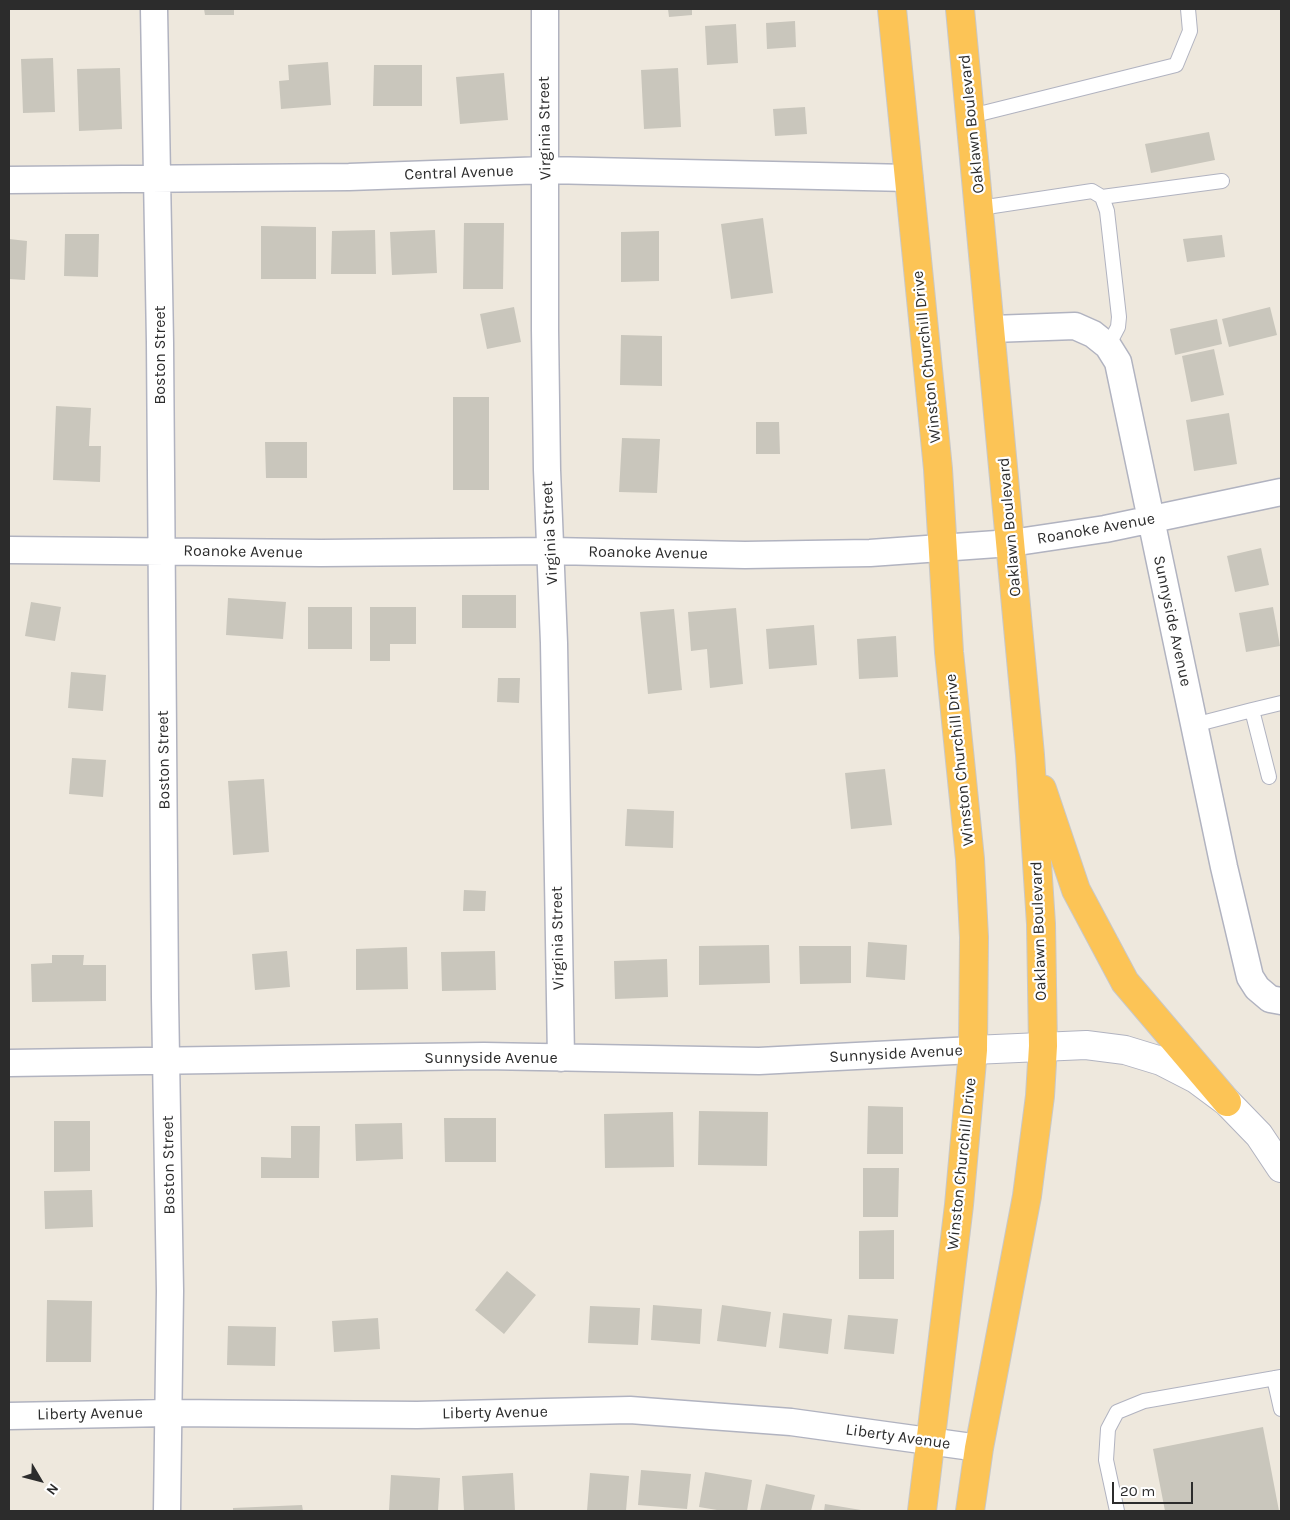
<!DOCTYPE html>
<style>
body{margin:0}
#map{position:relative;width:1290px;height:1520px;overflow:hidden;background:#eee8dd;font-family:Karla,sans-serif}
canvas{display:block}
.frame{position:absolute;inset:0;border:10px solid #2c2c2c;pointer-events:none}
.north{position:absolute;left:15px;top:1455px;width:50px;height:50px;-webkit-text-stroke:4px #fff;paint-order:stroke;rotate:127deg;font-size:14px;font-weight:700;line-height:20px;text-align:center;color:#2c2c2c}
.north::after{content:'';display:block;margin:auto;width:18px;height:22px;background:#2c2c2c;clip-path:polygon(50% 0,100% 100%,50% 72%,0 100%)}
.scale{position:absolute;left:1112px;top:1482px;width:81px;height:22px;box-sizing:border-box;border:2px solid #2c2c2c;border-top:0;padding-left:6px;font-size:15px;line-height:18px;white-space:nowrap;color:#2c2c2c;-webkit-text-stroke:4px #fff;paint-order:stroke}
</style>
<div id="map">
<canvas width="1290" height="1520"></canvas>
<div class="frame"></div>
<div class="north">N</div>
<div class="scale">20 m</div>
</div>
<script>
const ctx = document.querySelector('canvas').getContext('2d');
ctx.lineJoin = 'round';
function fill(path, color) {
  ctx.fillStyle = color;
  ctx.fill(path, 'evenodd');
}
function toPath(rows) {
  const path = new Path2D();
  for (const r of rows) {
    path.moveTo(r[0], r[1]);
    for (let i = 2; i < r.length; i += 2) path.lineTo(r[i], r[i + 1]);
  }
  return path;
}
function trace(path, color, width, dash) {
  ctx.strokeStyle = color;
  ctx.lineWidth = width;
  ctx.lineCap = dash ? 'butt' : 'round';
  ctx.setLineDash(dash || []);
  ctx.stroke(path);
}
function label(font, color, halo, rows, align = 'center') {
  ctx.font = font + ' Karla,sans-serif';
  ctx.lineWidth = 4.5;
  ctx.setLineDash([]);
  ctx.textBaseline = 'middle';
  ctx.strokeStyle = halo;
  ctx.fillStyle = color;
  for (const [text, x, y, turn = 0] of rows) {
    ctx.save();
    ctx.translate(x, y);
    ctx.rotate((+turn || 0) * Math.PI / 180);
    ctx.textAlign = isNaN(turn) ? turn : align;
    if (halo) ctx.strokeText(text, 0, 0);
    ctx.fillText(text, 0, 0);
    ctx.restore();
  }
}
const building = toPath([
 [204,9,234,9,234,15,205,15],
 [668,9,692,9,692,15,669,17],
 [795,21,796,47,767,49,766,23],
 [736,24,738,63,707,65,705,26],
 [53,58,55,112,23,113,21,59],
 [328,62,331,105,281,109,279,81,289,80,288,65],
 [374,65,422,65,422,106,373,106],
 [120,68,122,129,79,131,77,69],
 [678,68,681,127,644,129,641,70],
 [504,73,508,120,460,124,456,77],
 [805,107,807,134,775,136,773,109],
 [1209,132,1215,160,1151,173,1145,144],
 [763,218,773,293,731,299,721,224],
 [464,223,504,223,503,289,463,289],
 [261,226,316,227,316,279,261,279],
 [375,230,376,274,331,274,332,231],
 [435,230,437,273,392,275,390,232],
 [659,231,659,281,621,282,621,232],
 [65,234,99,234,98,277,64,276],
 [1222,235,1225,257,1187,262,1183,239],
 [9,239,27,241,25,280,9,279],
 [514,307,521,342,487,349,480,314],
 [1270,307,1277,335,1229,347,1222,319],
 [1217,319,1222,344,1175,355,1170,329],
 [621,335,662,336,662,386,620,385],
 [1214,349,1224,395,1191,402,1182,356],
 [453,397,489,397,489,490,453,490],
 [56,406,91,408,89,446,101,446,100,482,53,480],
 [1229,413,1237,464,1194,471,1186,420],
 [756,422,779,422,780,454,756,454],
 [622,438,660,439,657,493,619,492],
 [265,442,307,442,307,478,266,478],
 [1261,548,1269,585,1235,592,1227,556],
 [462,595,516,595,516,628,462,628],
 [228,598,286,602,283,639,226,635],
 [31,602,61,607,55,641,25,636],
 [308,607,352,607,352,649,308,649],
 [370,607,416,607,416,644,390,644,390,661,370,661],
 [1273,607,1280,646,1246,652,1239,613],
 [736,608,743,684,710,688,707,649,691,651,688,612],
 [674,609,682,690,648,694,640,612],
 [814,625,817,665,769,669,766,629],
 [896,636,898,677,859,679,857,639],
 [71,672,106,675,103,711,68,708],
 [498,678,520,678,519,703,497,702],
 [72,758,106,760,103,797,69,794],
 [885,769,892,825,851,829,845,773],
 [264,779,269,852,233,855,228,781],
 [627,809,674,811,673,848,625,846],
 [464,890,486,891,485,911,463,911],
 [868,942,907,945,905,980,866,977],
 [769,945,770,983,699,985,699,946],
 [799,946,851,946,851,983,800,984],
 [407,947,408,989,356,990,356,949],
 [287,951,290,987,255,990,252,954],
 [495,951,496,990,442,991,441,952],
 [52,955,84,955,83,965,106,965,106,1001,32,1002,31,964,52,963],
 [667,959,668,997,615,999,614,961],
 [868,1106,903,1107,903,1154,867,1154],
 [699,1111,768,1112,767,1166,698,1165],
 [673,1112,674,1167,605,1168,604,1114],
 [444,1118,496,1118,496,1162,445,1162],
 [54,1121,90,1121,90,1171,54,1172],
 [402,1123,403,1159,356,1161,355,1124],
 [291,1126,320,1126,319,1178,261,1178,261,1157,291,1158],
 [863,1168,899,1168,898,1217,863,1217],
 [92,1190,93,1227,45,1229,44,1191],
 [894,1230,894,1279,859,1279,859,1231],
 [507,1271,536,1295,504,1334,475,1310],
 [47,1300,92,1301,91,1362,46,1362],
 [653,1305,702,1309,700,1344,651,1340],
 [722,1305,771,1312,766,1347,717,1341],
 [590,1306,640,1308,638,1345,588,1343],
 [783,1313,832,1319,828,1354,779,1348],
 [848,1315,898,1319,894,1354,844,1349],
 [378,1318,380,1349,334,1352,332,1321],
 [228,1326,276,1327,275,1366,227,1365],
 [1263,1427,1279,1511,1165,1511,1153,1449],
 [641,1470,691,1474,687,1509,638,1505],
 [705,1472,752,1480,747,1511,723,1511,699,1507],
 [513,1473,515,1511,464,1511,462,1476],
 [590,1473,629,1476,626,1511,587,1511],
 [391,1475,440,1478,438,1511,389,1511],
 [766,1484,815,1495,811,1511,760,1511],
 [825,1504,861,1510,861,1511,824,1511],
 [302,1505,303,1511,233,1511,233,1508]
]);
const service = toPath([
 [971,116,1176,65,1190,31,1188,9],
 [1102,197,1222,181],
 [980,208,1092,191,1102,197,1107,211,1119,317,1118,327,1108,346],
 [1194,725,1252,710],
 [1269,777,1252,710,1281,703],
 [1274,1378,1281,1409],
 [1117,1511,1106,1460,1108,1429,1117,1412,1144,1401,1281,1377]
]);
const minor = toPath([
 [154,9,160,343,165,998,170,1291,167,1511],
 [545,9,545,330,547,470,554,643,561,1058],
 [9,180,349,177,546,170,909,178],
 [992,329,1075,326,1093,334,1108,346,1118,362,1224,867,1250,977,1257,988,1270,999,1281,1001],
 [9,550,321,553,552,551,745,555,870,553,1011,543,1105,529,1281,492],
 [9,1063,484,1056,759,1061,973,1050],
 [9,1416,168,1413,417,1415,630,1410,791,1422,979,1448]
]);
const tertiary = toPath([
 [973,1050,1086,1045,1125,1050,1161,1061,1196,1079,1227,1102,1259,1135,1281,1168]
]);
const trunk = toPath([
 [892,9,938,469,949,652,970,859,974,937,973,1050,959,1205,922,1511],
 [960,9,1030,755,1041,924,1043,1046,1040,1096,1027,1196,979,1448,970,1511],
 [1042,789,1076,890,1125,982,1227,1102]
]);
const streetNames = [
 ["Oaklawn Boulevard",972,124,-96],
 ["Virginia Street",545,128,-91],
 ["Central Avenue",459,173,-2],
 ["Boston Street",160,355,-90],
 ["Winston Churchill Drive",927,357,-96],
 ["Oaklawn Boulevard",1010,527,-95],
 ["Roanoke Avenue",1096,529,-10],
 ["Virginia Street",550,533,-93],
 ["Roanoke Avenue",243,552,1],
 ["Roanoke Avenue",648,553,1],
 ["Sunnyside Avenue",1172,621,78],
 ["Boston Street",164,760,-91],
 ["Winston Churchill Drive",960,760,-96],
 ["Oaklawn Boulevard",1039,931,-92],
 ["Virginia Street",558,938,-91],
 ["Sunnyside Avenue",896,1054,-3],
 ["Sunnyside Avenue",491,1058],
 ["Winston Churchill Drive",962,1164,-84],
 ["Boston Street",169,1165,-91],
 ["Liberty Avenue",495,1413,-1],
 ["Liberty Avenue",90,1414,-1],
 ["Liberty Avenue",898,1437,8]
];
fill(building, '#c9c6bc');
trace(service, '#b1b3c0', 16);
trace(minor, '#b1b3c0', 29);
trace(tertiary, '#b1b3c0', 30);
trace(trunk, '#c8c8c8', 30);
trace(service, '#fff', 14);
trace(minor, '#fff', 26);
trace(tertiary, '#fff', 28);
trace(trunk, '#fcc456', 28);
label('16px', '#2c2c2c', '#fff', streetNames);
</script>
